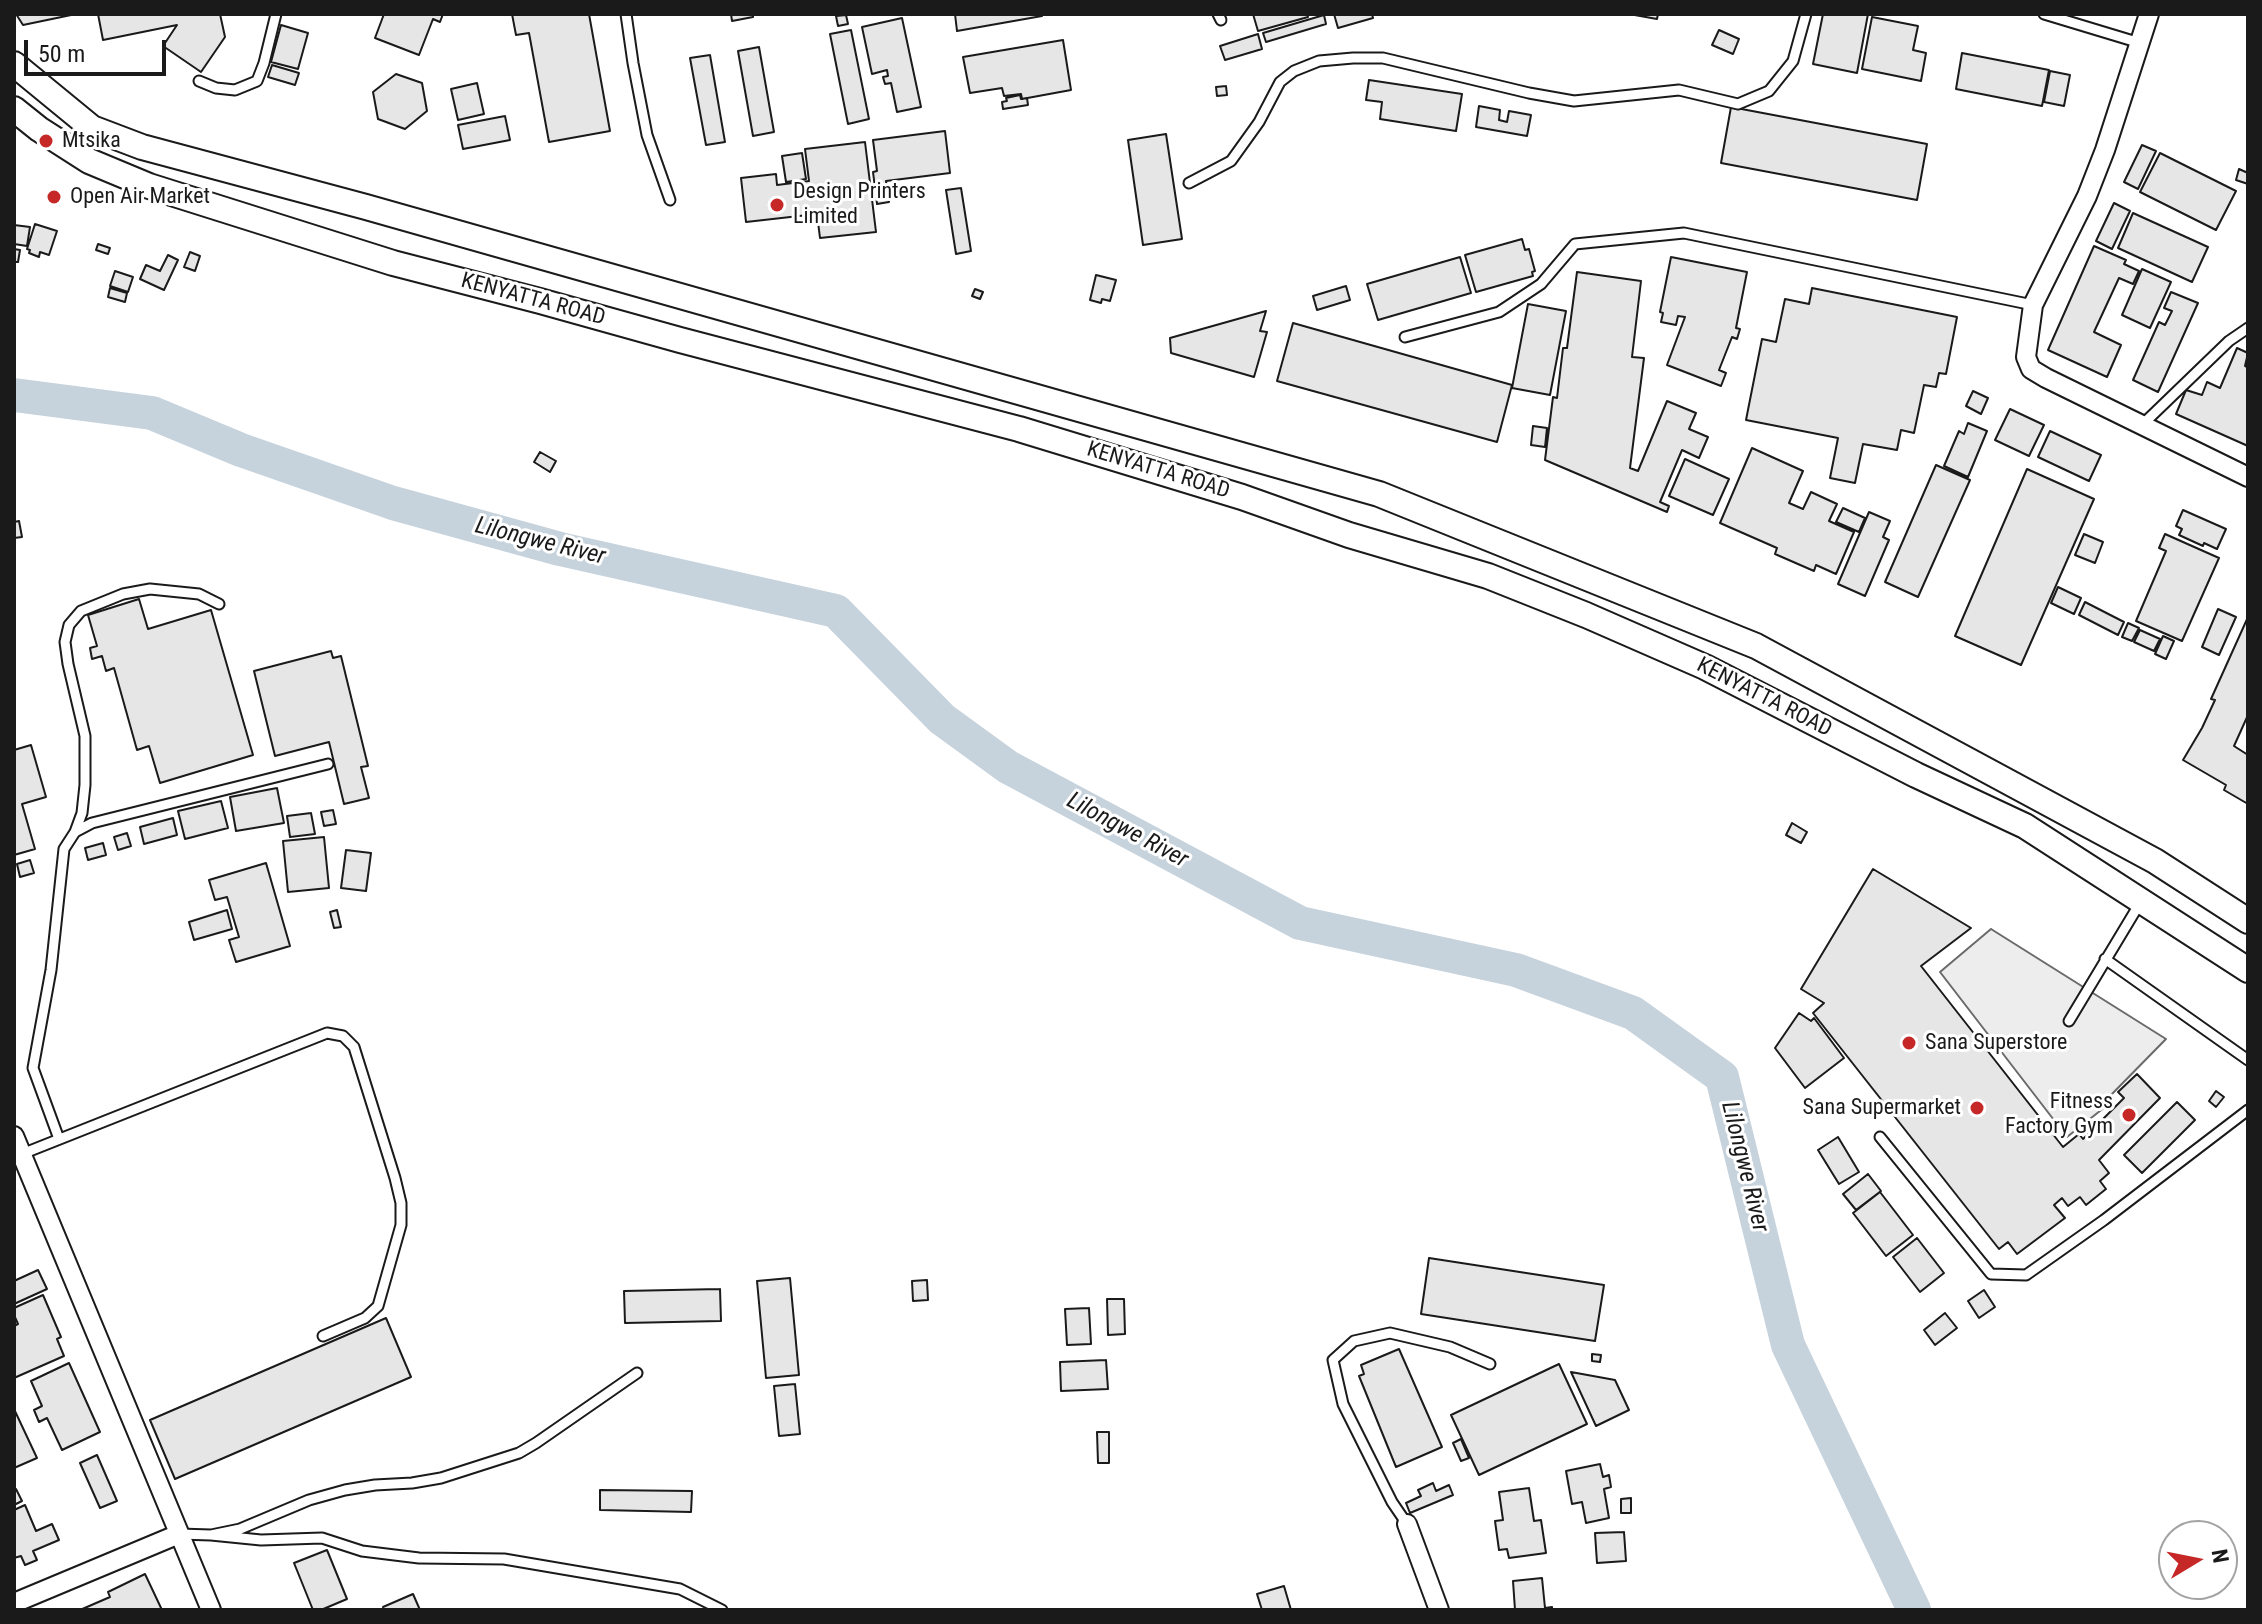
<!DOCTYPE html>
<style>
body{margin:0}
#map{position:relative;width:2262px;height:1624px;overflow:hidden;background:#fff;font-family:"Roboto Condensed",sans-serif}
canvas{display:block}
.frame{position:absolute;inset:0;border:16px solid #1a1a1a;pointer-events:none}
.north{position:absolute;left:2158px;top:1520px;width:80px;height:80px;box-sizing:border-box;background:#fff;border:2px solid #a3a3a3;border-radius:50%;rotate:80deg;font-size:22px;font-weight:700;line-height:32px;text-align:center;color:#1a1a1a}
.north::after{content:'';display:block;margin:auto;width:28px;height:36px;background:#c62828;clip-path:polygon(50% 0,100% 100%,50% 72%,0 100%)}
.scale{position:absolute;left:24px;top:40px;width:142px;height:36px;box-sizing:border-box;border:4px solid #1a1a1a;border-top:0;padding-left:10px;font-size:24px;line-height:28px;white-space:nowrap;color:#1a1a1a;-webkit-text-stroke:6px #fff;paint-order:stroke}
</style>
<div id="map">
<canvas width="2262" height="1624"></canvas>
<div class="frame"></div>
<div class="north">N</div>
<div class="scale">50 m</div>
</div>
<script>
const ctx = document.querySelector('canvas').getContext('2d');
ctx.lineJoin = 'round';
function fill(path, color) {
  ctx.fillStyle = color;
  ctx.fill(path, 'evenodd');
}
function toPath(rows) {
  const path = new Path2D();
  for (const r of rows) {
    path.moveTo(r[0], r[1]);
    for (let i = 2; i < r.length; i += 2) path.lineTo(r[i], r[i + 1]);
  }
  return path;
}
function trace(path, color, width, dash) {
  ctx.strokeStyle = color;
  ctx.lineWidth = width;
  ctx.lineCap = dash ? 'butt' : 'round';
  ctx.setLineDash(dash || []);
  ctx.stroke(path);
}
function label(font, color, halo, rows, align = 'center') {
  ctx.font = font + ' "Roboto Condensed",sans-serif';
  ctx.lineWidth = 6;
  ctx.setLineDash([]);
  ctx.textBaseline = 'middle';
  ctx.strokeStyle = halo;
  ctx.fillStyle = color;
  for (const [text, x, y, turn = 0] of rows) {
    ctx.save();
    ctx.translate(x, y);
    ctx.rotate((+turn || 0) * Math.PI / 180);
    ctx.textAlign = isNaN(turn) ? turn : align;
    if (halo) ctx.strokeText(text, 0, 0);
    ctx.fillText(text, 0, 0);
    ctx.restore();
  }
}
const parking = toPath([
 [1991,929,2166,1039,2109,1097,2105,1107,2067,1137,1940,972,1991,929]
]);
const river = toPath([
 [14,395,152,413,241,450,393,503,560,549,836,611,942,719,1008,767,1300,923,1516,970,1633,1013,1722,1077,1788,1345,1914,1610]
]);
const building = toPath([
 [16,14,76,14,23,25,16,14],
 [98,14,220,14,225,37,201,72,163,46,177,25,103,40,98,14],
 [384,14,443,14,440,22,433,19,419,55,375,38,384,14],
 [512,14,589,14,610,131,549,142,529,33,516,35,512,14],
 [731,14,753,14,753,17,732,21,731,14],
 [955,14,1042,14,1042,16,957,31,955,14],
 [1253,14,1307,14,1308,17,1258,31,1253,14],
 [1334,14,1372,14,1373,18,1338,28,1334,14],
 [1629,14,1658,14,1657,19,1629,14],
 [1823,14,1868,14,1857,73,1813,64,1823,14],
 [846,15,848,24,838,26,836,16,846,15],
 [1324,15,1326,24,1266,42,1263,33,1324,15],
 [1872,17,1918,26,1913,50,1926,53,1921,81,1862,69,1872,17],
 [902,18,921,107,897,112,891,83,885,84,883,77,888,76,887,70,872,74,862,27,902,18],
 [281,25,308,33,298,69,271,62,281,25],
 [851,30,869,119,848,124,830,34,851,30],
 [1719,30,1739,39,1733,54,1712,45,1719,30],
 [1258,34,1262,49,1225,60,1220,46,1258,34],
 [1063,40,1071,90,1022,99,1021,94,1004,96,1002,88,970,93,963,57,1063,40],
 [759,47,774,132,753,136,738,51,759,47],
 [1962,53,2049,70,2042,106,1956,89,1962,53],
 [710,55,725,142,706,145,690,58,710,55],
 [272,65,299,73,295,85,268,77,272,65],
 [2050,71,2070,75,2064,106,2044,102,2050,71],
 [396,74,422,83,427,111,405,129,378,119,373,92,396,74],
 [1369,80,1462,94,1456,131,1380,119,1382,102,1366,100,1369,80],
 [477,83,484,114,458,120,451,89,477,83],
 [1226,86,1227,95,1217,96,1216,87,1226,86],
 [1020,95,1021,99,1027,98,1028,105,1003,109,1002,102,1007,101,1006,98,1020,95],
 [1479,106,1500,110,1499,120,1507,122,1509,111,1531,115,1527,136,1476,127,1479,106],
 [1731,107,1927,144,1917,200,1721,163,1731,107],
 [505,116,510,140,463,149,458,125,505,116],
 [945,131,950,173,886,181,889,202,877,204,873,172,877,171,873,140,945,131],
 [1166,134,1182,239,1143,245,1128,140,1166,134],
 [865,142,876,232,820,238,817,214,746,222,741,178,776,174,777,185,809,181,805,149,865,142],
 [2142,145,2156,151,2138,189,2124,182,2142,145],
 [802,153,806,179,786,182,782,156,802,153],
 [2160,153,2236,191,2216,230,2140,192,2160,153],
 [2239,169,2248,173,2248,184,2236,180,2239,169],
 [961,188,971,251,956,254,946,190,961,188],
 [2114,203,2130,211,2112,249,2096,241,2114,203],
 [2133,213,2208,247,2192,282,2118,248,2133,213],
 [35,224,57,231,49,255,40,252,39,257,29,253,30,250,27,249,35,224],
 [14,225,30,227,27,246,14,244,14,225],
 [1522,239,1525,250,1529,249,1535,271,1532,272,1533,276,1476,292,1465,255,1522,239],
 [98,244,110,248,108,254,96,250,98,244],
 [2094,246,2126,260,2124,264,2139,271,2133,284,2119,278,2094,332,2121,345,2107,377,2048,350,2094,246],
 [14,249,20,250,18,262,14,262,14,249],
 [190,252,200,256,195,271,184,267,190,252],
 [168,255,178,260,164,290,140,279,146,265,160,271,168,255],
 [1460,257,1471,293,1378,320,1367,284,1460,257],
 [1671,257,1747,272,1736,328,1740,329,1737,339,1732,337,1719,370,1726,373,1721,386,1667,365,1685,317,1678,316,1676,325,1661,322,1663,313,1660,312,1671,257],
 [2142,269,2171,282,2150,328,2122,315,2142,269],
 [115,271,133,277,128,292,110,286,115,271],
 [1577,272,1641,281,1632,357,1644,358,1630,468,1638,471,1667,401,1696,413,1689,429,1708,437,1699,458,1682,450,1660,502,1669,506,1667,512,1545,460,1553,397,1557,398,1563,348,1567,348,1577,272],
 [1096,275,1116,280,1110,301,1102,299,1101,303,1090,300,1096,275],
 [1346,286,1350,300,1317,310,1313,296,1346,286],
 [110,288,127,293,125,302,108,297,110,288],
 [1812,288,1957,317,1946,374,1939,373,1936,387,1924,385,1914,433,1901,430,1897,450,1863,444,1855,483,1830,478,1838,438,1746,420,1762,339,1776,342,1785,299,1809,304,1812,288],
 [975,289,983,292,980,299,972,296,975,289],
 [2171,292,2198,303,2158,392,2133,380,2159,322,2165,325,2172,311,2164,308,2171,292],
 [1528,304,1566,311,1550,395,1512,388,1528,304],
 [1266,311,1260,331,1267,332,1254,377,1171,353,1170,338,1266,311],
 [1293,323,1512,385,1497,442,1277,381,1293,323],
 [2237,348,2248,353,2245,366,2248,368,2248,446,2176,414,2186,390,2202,395,2207,382,2220,388,2237,348],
 [1973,391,1988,398,1981,414,1966,406,1973,391],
 [2010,409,2044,425,2029,456,1995,440,2010,409],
 [1968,423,1987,431,1968,477,1944,466,1959,431,1964,434,1968,423],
 [1533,426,1547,428,1545,447,1531,445,1533,426],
 [2050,431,2101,455,2089,481,2038,457,2050,431],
 [1752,448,1803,471,1789,503,1803,509,1811,492,1837,504,1829,521,1854,532,1836,574,1816,565,1814,571,1775,554,1777,548,1720,523,1752,448],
 [540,452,556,461,550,472,534,462,540,452],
 [1685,459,1729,479,1713,515,1669,496,1685,459],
 [1936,465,1970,480,1918,597,1885,582,1936,465],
 [2027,469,2094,499,2021,665,1955,636,2027,469],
 [1843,508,1865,518,1859,532,1836,522,1843,508],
 [2183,510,2226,529,2217,549,2204,543,2203,546,2179,535,2182,529,2176,526,2183,510],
 [1869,512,1890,521,1883,537,1889,540,1865,596,1838,584,1869,512],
 [19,521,22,537,14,538,14,522,19,521],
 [2084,534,2103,542,2095,563,2075,555,2084,534],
 [2165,534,2219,558,2182,641,2136,621,2166,551,2159,548,2165,534],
 [2058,587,2081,598,2074,614,2051,603,2058,587],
 [139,599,148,629,211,610,253,755,160,783,149,746,137,750,114,668,106,671,102,656,92,659,90,648,97,646,88,615,139,599],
 [2085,602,2124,622,2118,635,2079,615,2085,602],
 [2218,609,2236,617,2219,655,2202,647,2218,609],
 [2248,617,2248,715,2234,746,2248,755,2248,804,2224,790,2226,785,2183,760,2202,728,2215,700,2211,699,2248,617],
 [2128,623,2139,628,2132,641,2122,637,2128,623],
 [2140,630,2160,639,2154,651,2134,642,2140,630],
 [2163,636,2174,641,2166,659,2155,654,2163,636],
 [331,651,333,658,341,656,368,766,361,767,369,798,344,804,329,742,275,756,254,671,331,651],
 [31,745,46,797,22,804,35,849,14,855,14,750,31,745],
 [277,788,284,823,236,831,230,797,277,788],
 [221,801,228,828,185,839,178,811,221,801],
 [333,810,336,824,324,826,321,812,333,810],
 [311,813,315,834,290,837,287,816,311,813],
 [173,818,177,835,144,844,140,827,173,818],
 [1792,823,1807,832,1801,843,1786,835,1792,823],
 [127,833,131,846,118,850,114,837,127,833],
 [324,837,329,888,288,892,283,841,324,837],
 [103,843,106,855,88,860,85,848,103,843],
 [346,850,371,853,366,891,341,888,346,850],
 [30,860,34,873,20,877,17,864,30,860],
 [266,863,290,946,236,962,229,940,239,937,227,897,215,900,209,880,266,863],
 [1873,869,1971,928,1921,966,2063,1147,2079,1134,2083,1139,2124,1098,2118,1092,2137,1074,2160,1098,2099,1160,2109,1173,2100,1181,2106,1189,2086,1205,2080,1197,2068,1206,2062,1198,2054,1205,2065,1218,2017,1254,2008,1242,1999,1249,1813,1013,1824,1003,1801,989,1873,869],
 [227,910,232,929,194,940,189,922,227,910],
 [337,910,341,927,334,928,330,912,337,910],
 [1799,1013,1811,1021,1814,1018,1844,1058,1805,1088,1775,1048,1799,1013],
 [2216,1091,2224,1097,2216,1107,2209,1101,2216,1091],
 [2177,1102,2195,1120,2142,1173,2124,1155,2177,1102],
 [1838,1137,1859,1172,1839,1184,1818,1150,1838,1137],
 [1868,1174,1881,1191,1856,1210,1843,1194,1868,1174],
 [1880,1192,1913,1235,1886,1256,1853,1213,1880,1192],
 [1917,1238,1944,1273,1920,1292,1893,1257,1917,1238],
 [1429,1258,1604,1285,1595,1341,1421,1314,1429,1258],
 [38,1270,47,1289,14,1304,14,1281,38,1270],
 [790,1278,799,1375,766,1378,757,1281,790,1278],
 [927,1280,928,1300,913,1301,912,1281,927,1280],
 [720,1289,721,1321,625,1323,624,1291,720,1289],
 [1984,1290,1995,1307,1979,1318,1968,1301,1984,1290],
 [43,1295,61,1337,57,1339,64,1356,14,1378,14,1326,18,1324,14,1315,14,1308,43,1295],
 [1107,1299,1124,1299,1125,1334,1108,1335,1107,1299],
 [1089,1308,1091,1344,1067,1345,1065,1309,1089,1308],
 [1945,1313,1957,1328,1935,1345,1924,1330,1945,1313],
 [386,1318,411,1377,175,1479,150,1420,386,1318],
 [1399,1349,1442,1447,1396,1467,1359,1376,1364,1374,1361,1365,1399,1349],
 [1592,1354,1601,1355,1600,1362,1592,1361,1592,1354],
 [1106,1360,1108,1389,1061,1391,1060,1362,1106,1360],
 [69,1363,100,1432,62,1450,47,1418,39,1422,34,1410,42,1406,31,1381,69,1363],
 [1559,1364,1587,1424,1479,1475,1451,1415,1559,1364],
 [1571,1372,1615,1380,1629,1410,1596,1426,1571,1372],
 [795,1384,800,1434,779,1436,774,1386,795,1384],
 [14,1409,37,1458,14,1468,14,1409],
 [1097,1432,1109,1432,1109,1463,1098,1463,1097,1432],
 [1461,1439,1469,1458,1461,1461,1453,1443,1461,1439],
 [97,1455,117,1501,100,1508,80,1463,97,1455],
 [1600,1464,1603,1477,1609,1475,1611,1487,1604,1489,1609,1518,1586,1523,1582,1502,1572,1504,1566,1471,1600,1464],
 [1433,1483,1436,1491,1449,1485,1453,1495,1410,1513,1406,1503,1421,1496,1418,1490,1433,1483],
 [1529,1488,1534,1521,1541,1520,1546,1553,1509,1558,1507,1549,1499,1550,1495,1521,1503,1520,1499,1492,1529,1488],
 [16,1489,22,1501,14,1505,14,1490,16,1489],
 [600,1490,692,1491,691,1512,600,1510,600,1490],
 [1631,1498,1631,1513,1621,1513,1621,1499,1631,1498],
 [25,1505,36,1531,52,1524,59,1540,33,1551,37,1560,25,1565,21,1556,14,1558,14,1510,25,1505],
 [1624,1532,1626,1561,1597,1563,1595,1533,1624,1532],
 [327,1550,347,1599,321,1610,313,1610,294,1563,327,1550],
 [145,1574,162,1610,80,1610,110,1597,108,1592,145,1574],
 [1542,1578,1545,1608,1552,1607,1552,1610,1515,1610,1513,1581,1542,1578],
 [1284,1586,1291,1610,1262,1610,1257,1594,1284,1586],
 [413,1594,420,1610,384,1610,383,1607,413,1594]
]);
const lane = toPath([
 [626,14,633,63,647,135,670,200],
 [1218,14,1221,20],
 [2044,14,2140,43],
 [199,81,216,88,235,90,257,81,264,63,276,14],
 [1189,183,1231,161,1259,122,1280,82,1294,71,1319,61,1353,58,1383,58,1529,93,1574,101,1679,90,1738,104,1769,91,1793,61,1806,14],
 [1405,337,1499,312,1541,284,1575,244,1684,233,2033,305],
 [2142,425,2229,341,2248,328],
 [75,832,82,813,85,785,85,736,68,664,65,642,69,625,81,611,123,594,150,589,199,594,219,604],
 [2105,959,2248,1060],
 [2069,1021,2140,903],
 [1880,1137,1991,1274,2026,1275,2104,1220,2248,1110],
 [59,1139,33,1068,51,970,64,849,75,832,92,823,328,764],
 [22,1154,327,1033,343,1036,354,1047,395,1178,401,1203,401,1225,378,1306,365,1318,323,1336],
 [1407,1524,1392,1502,1343,1404,1333,1360,1354,1341,1390,1333,1450,1347,1490,1364],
 [179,1534,211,1535,240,1529,309,1500,345,1490,375,1485,412,1483,441,1478,519,1453,536,1443,637,1373],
 [211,1535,261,1540,322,1538,362,1551,419,1558,504,1559,680,1589,722,1610]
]);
const street = toPath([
 [2149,14,2105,150,2087,196,2033,305,2026,357,2031,369,2046,378,2248,477],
 [14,1136,211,1610],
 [1407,1524,1439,1610],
 [14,1603,179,1534]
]);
const secondary = toPath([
 [14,64,92,128,142,147,366,207,1379,494,1756,646,2155,861,2248,921],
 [14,109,39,129,89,161,149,186,393,263,540,301,680,340,1019,429,1242,497,1349,535,1488,576,1586,615,1705,667,1916,775,2025,826,2248,970]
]);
const markers = [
 [46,141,8,"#c62828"],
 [54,197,8,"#c62828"],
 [777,205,8,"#c62828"],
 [1909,1043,8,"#c62828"],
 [1977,1108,8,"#c62828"],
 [2129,1115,8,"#c62828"]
];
const poiNames = [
 ["Mtsika",62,141],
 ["Design Printers",793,192],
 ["Limited",793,217],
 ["Open Air Market",70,197],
 ["Sana Superstore",1925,1043],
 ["Fitness",2113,1102,"right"],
 ["Factory Gym",2113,1127,"right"],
 ["Sana Supermarket",1961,1108,"right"]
];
const streetNames = [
 ["KENYATTA ROAD",533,300,15],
 ["KENYATTA ROAD",1158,471,17],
 ["KENYATTA ROAD",1764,698,27]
];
const waterNames = [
 ["Lilongwe River",540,542,14],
 ["Lilongwe River",1127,831,28],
 ["Lilongwe River",1744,1167,76]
];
fill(parking, '#ededed');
trace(parking, '#6a6a6a', 2);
trace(river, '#c6d2dc', 34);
fill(building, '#e6e6e6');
trace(building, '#1a1a1a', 2);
trace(lane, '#1a1a1a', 13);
trace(street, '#1a1a1a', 22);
trace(secondary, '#1a1a1a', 28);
trace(lane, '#fff', 9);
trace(street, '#fff', 18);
trace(secondary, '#fff', 24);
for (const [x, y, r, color] of markers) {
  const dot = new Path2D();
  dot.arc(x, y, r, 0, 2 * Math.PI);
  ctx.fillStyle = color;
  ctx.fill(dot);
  trace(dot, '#fff', 3);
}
label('22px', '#1a1a1a', '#fff', poiNames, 'left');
label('22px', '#1a1a1a', '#fff', streetNames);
label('italic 24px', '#1a1a1a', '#fff', waterNames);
</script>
